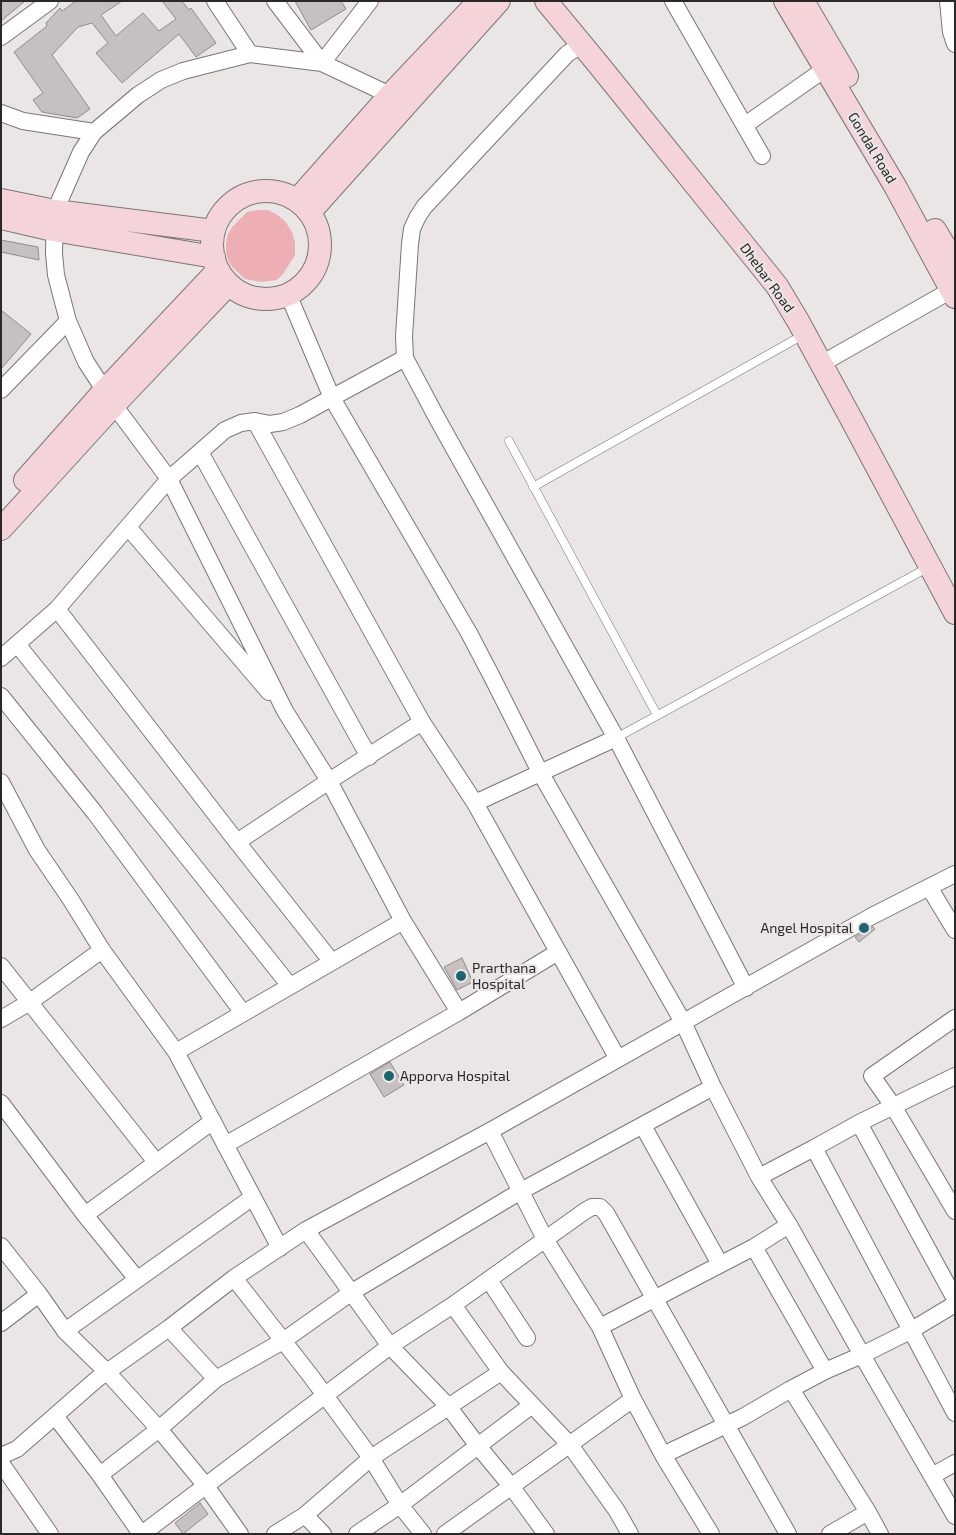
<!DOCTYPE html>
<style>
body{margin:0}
#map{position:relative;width:956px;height:1535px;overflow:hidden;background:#ebe6e6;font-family:"Exo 2",sans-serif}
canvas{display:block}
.frame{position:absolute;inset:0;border:2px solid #2a2828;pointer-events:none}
</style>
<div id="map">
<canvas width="956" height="1535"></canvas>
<div class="frame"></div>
</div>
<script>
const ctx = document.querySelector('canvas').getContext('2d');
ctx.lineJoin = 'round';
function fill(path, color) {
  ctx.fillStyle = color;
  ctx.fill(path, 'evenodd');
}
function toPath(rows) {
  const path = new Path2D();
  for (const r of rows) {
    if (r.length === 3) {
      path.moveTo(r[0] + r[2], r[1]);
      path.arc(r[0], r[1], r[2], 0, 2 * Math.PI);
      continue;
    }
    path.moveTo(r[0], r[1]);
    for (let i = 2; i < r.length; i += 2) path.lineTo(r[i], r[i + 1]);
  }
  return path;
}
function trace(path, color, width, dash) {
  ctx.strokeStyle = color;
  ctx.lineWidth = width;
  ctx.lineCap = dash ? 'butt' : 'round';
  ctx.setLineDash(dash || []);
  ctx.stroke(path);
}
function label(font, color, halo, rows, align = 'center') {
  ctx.font = font + ' "Exo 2",sans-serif';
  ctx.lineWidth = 4.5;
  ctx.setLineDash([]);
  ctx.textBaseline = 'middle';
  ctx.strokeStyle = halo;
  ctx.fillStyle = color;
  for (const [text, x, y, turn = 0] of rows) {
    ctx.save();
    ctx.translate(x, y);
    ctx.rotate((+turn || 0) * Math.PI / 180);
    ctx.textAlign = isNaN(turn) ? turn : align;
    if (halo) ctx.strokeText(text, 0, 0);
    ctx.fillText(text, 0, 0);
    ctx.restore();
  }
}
const green = toPath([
 [258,210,268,210,276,214,285,221,292,232,295,242,295,255,283,274,277,280,261,282,245,279,231,266,227,258,226,251,226,242,228,234,232,227,247,212]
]);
const building = toPath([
 [1,1,25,1,1,21,1,1],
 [76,1,122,1,101,15,116,36,143,13,159,31,176,19,162,1,182,1,189,10,191,8,216,43,196,57,179,34,122,83,96,53,108,43,92,23,78,27,52,55,90,109,77,118,42,112,33,100,43,93,14,52,47,26,46,23,60,8,62,11,76,1],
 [295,1,341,1,346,9,311,30,295,1],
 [1,240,38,247,39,260,1,252,1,240],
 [1,310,31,334,1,369,1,310],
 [873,927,875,929,859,942,855,937,873,927],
 [462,958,473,982,457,990,444,967,462,958],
 [390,1062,404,1085,384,1097,370,1074,390,1062],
 [200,1503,208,1514,183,1534,175,1523,200,1503]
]);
const lane = toPath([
 [509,441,657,715],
 [533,487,803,335],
 [616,738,929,567]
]);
const street = toPath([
 [215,1,250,54],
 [275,1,322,63,370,1],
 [673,1,762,156],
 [948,1,951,32,955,44],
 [1,37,50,1],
 [582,44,567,54,424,207,417,218,412,229,410,244,404,336,405,358,438,420,616,738,746,988],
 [390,95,322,63,250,54,183,71,161,80,138,95,94,132,81,152,55,211,54,253,56,275,68,321,86,362,114,405,169,479,285,711,329,781,422,722],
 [1,113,23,121,94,132],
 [745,125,825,69],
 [821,364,955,288],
 [1,390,68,321],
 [255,421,422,722,475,803,618,1059],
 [200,452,369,757],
 [128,527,269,692],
 [57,609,237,842,329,781,403,921],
 [17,644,290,986],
 [1,658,57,609,169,479,225,430,241,423,255,421,270,424,283,422,300,415,405,358],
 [1,696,95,813,243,1013],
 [1,782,37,850,71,900,102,950,176,1052,280,1248],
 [475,803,616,738],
 [237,842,332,962],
 [929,887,955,930],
 [1,966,156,1162],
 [955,1018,872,1076,893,1106,955,1211],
 [1,1019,30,1002,102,950],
 [176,1052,403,921,459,1012],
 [955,1076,859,1123,955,1299],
 [713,1087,759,1177],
 [1,1103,85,1215,137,1279],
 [859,1123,814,1148,955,1413],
 [643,1126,720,1264],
 [490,1131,545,1239,600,1327,633,1399,663,1455,711,1534],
 [225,1145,459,1012,558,952],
 [253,1197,65,1331,107,1372,159,1429,216,1379,283,1341,352,1292,521,1191,713,1087,683,1022,540,772,491,675,469,633,332,398,288,294],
 [85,1215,213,1121],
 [306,1230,390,1346,448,1406,478,1446,511,1486,546,1534],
 [1,1246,39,1294,65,1331],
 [754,1247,825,1371],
 [234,1278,310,1375,371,1458,400,1505,423,1534],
 [489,1280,527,1338],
 [955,1304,910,1331,862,1355,955,1516],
 [453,1305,501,1372,570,1445,617,1511,630,1534],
 [1,1323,39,1294],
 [600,1327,754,1247,789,1225,759,1177,814,1148],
 [169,1328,216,1379],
 [791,1389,868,1512,880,1534],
 [55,1416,100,1475,141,1534],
 [663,1455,743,1417,791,1389,825,1371,862,1355,789,1225],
 [1,1456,17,1449,97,1379,169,1328,234,1278,306,1230,490,1131,872,916,955,874],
 [1,1463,50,1534],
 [100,1475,159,1429,206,1486,240,1534],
 [932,1476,955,1463],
 [305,1515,371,1458,501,1372],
 [142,1534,390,1346,453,1305,585,1211,592,1207,600,1207,606,1213,788,1534],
 [275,1534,305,1515,323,1534],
 [357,1534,400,1505,532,1405],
 [445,1534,633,1399],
 [830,1534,868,1512]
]);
const secondary = toPath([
 [546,1,598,64,777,286,798,321,854,424,955,613],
 [785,1,895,186,955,297],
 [803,1,847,76],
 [266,245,54],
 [1,200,55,211,214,231],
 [297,200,390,95,479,1],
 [310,212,499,1],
 [1,218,53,230,214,257],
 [935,230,955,263],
 [25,480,104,391,218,270],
 [1,529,114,405,229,284]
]);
const markers = [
 [864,928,6,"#1b6571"],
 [461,976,6,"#1b6571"],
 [389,1076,6,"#1b6571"]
];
const streetNames = [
 ["Gondal Road",872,148,59],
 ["Dhebar Road",767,278,54]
];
const poiNames = [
 ["Angel Hospital",853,928,"right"],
 ["Prarthana",472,968],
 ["Hospital",472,984],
 ["Apporva Hospital",400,1076]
];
fill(green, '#eeafb4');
fill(building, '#c6c0c1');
trace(building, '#908a8b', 1);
trace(lane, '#7b7676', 9);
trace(street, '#7b7676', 18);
trace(secondary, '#7b7676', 24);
trace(lane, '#fff', 8);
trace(street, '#fff', 16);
trace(secondary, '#f4d4d8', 22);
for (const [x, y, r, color] of markers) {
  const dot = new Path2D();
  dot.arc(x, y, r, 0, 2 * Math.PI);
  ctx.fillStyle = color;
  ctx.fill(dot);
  trace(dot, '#ebe6e6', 2);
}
label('14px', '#2a2828', '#ebe6e6', streetNames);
label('14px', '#2a2828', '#ebe6e6', poiNames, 'left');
</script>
